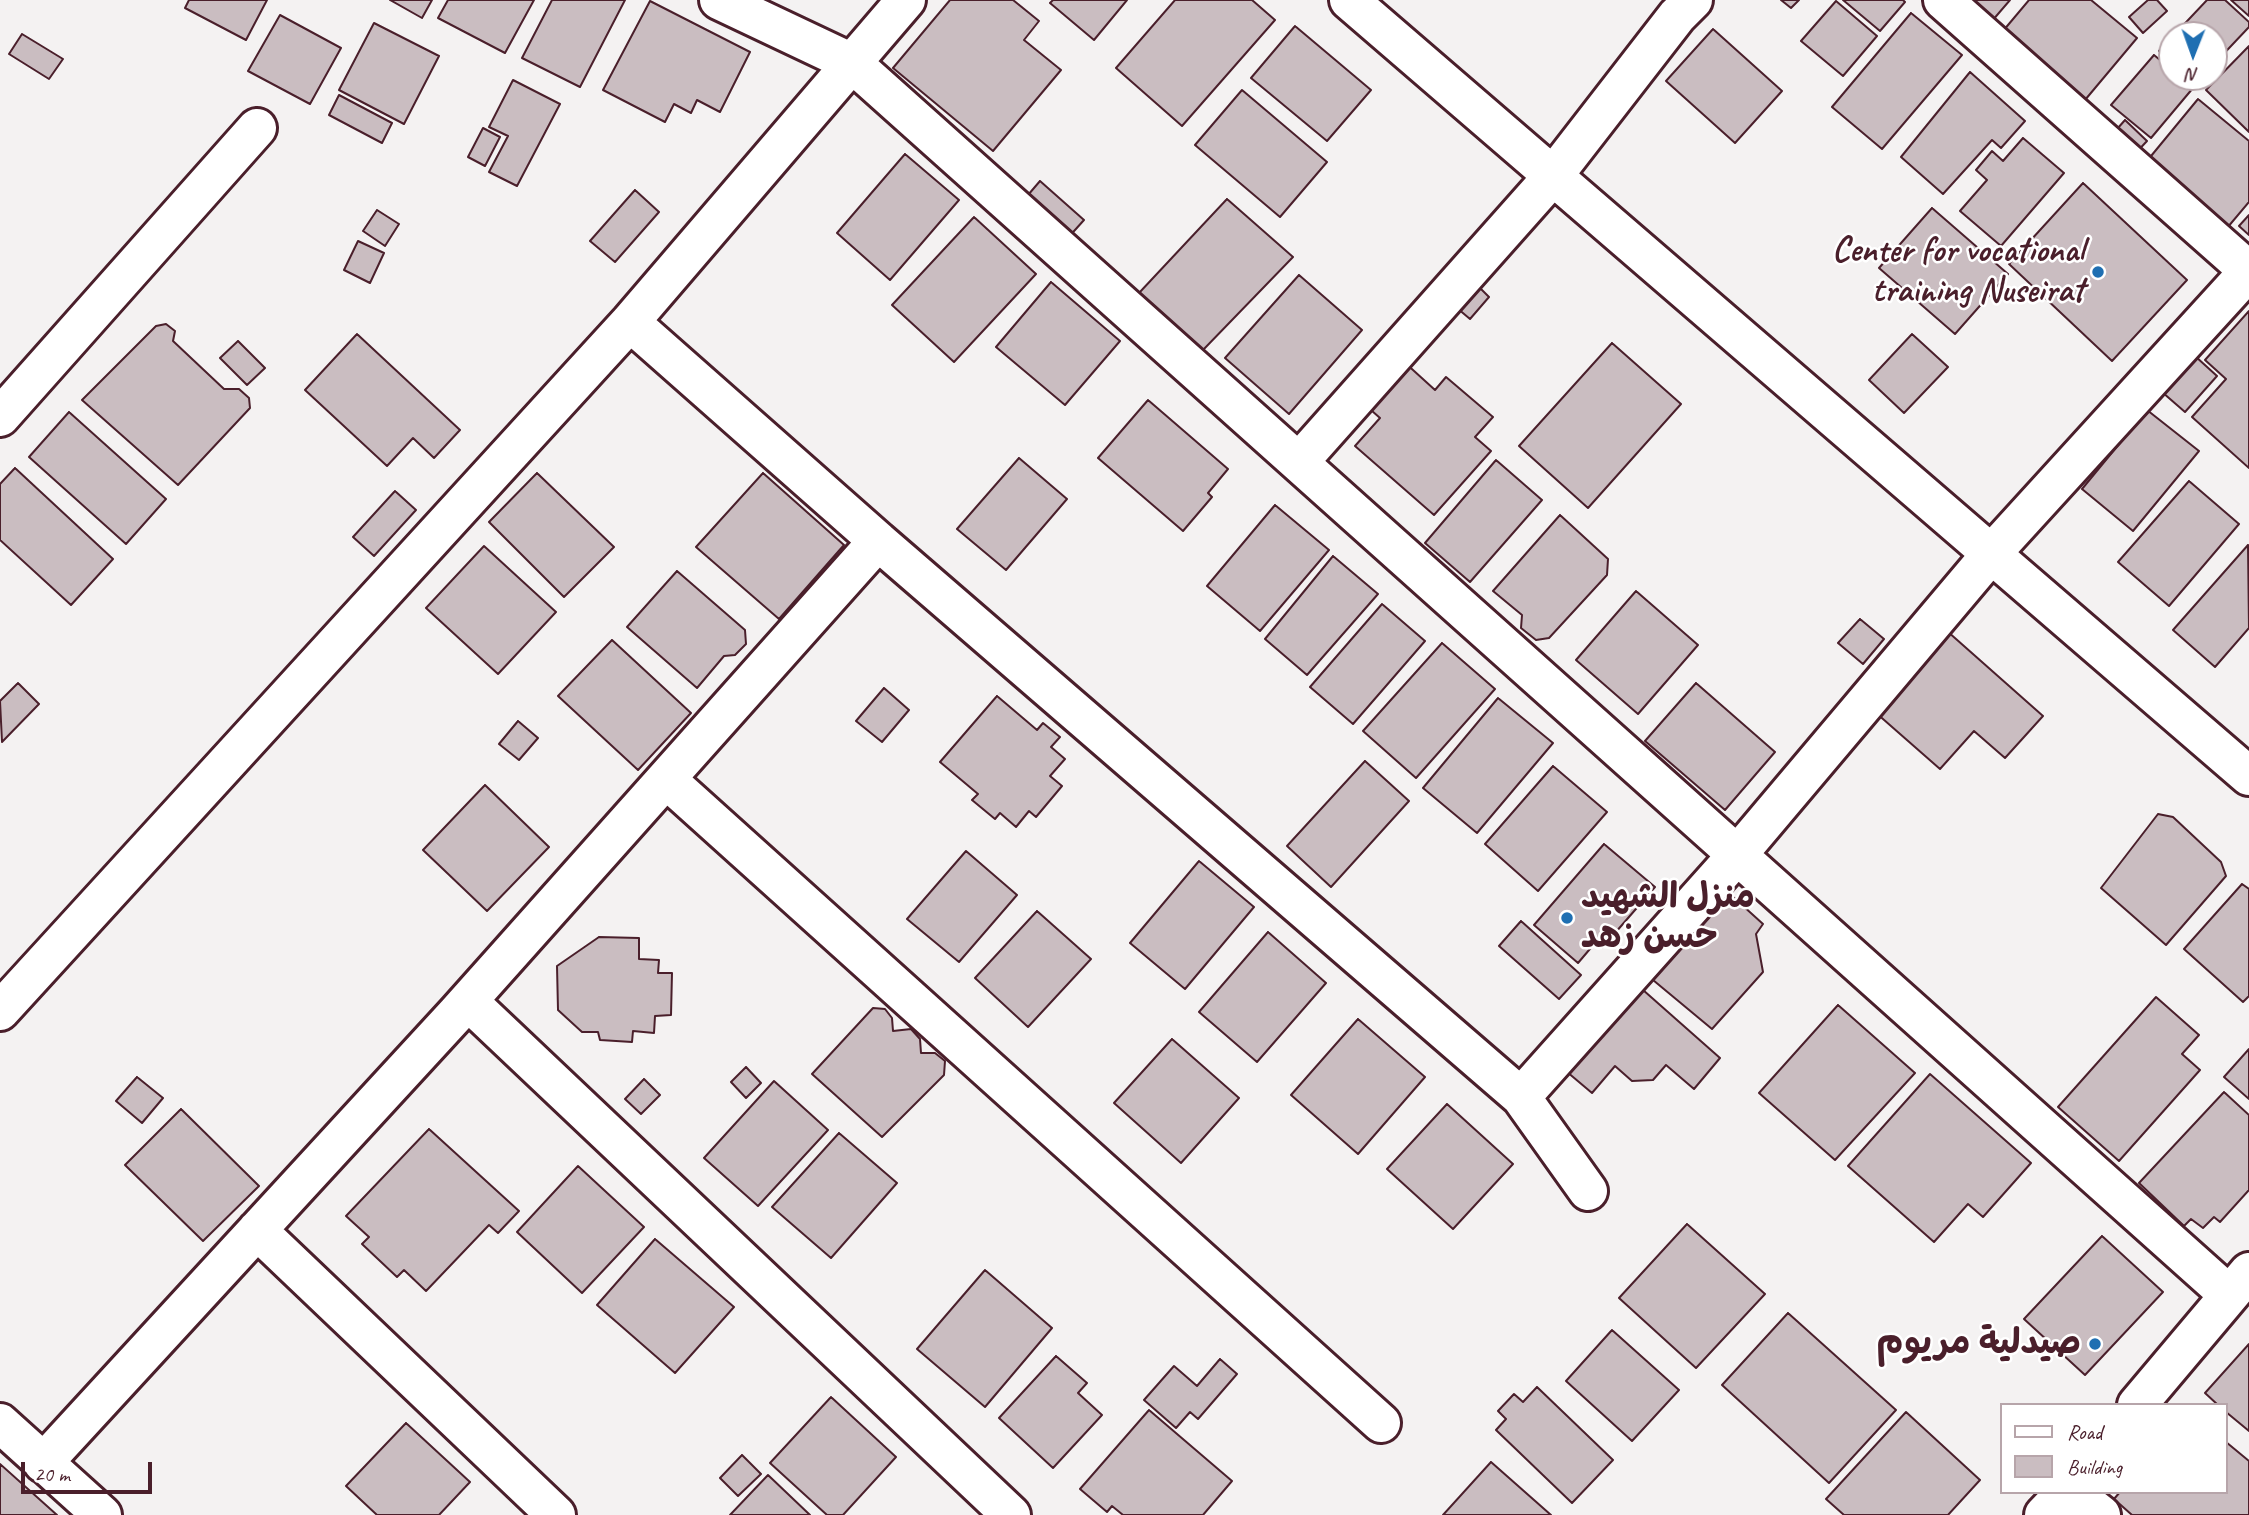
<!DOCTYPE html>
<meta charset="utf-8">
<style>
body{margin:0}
#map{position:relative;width:2249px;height:1515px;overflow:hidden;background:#f4f2f2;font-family:Caveat,sans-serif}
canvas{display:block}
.legend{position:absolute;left:2000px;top:1403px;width:228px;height:91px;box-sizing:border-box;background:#fff;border:2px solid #b7a5aa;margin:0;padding:9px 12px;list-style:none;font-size:21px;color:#4a1f2b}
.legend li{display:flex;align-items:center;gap:14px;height:35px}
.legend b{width:35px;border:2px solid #b7a5aa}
.north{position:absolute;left:2158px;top:21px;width:70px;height:70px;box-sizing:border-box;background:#fff;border:2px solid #b7a5aa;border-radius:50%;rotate:181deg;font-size:19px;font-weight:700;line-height:28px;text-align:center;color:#4a1f2b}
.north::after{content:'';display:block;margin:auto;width:24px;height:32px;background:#1f6fb2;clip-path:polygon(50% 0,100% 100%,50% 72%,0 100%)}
.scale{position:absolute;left:21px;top:1462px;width:131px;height:32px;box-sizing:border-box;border:4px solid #4a1f2b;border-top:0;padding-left:9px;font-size:21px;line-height:24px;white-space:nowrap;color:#4a1f2b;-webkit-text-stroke:5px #fff;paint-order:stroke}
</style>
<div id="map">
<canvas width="2249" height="1515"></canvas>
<ul class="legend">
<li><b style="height:9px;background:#fff"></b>Road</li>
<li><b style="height:19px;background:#cabdc1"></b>Building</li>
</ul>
<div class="north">N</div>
<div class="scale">20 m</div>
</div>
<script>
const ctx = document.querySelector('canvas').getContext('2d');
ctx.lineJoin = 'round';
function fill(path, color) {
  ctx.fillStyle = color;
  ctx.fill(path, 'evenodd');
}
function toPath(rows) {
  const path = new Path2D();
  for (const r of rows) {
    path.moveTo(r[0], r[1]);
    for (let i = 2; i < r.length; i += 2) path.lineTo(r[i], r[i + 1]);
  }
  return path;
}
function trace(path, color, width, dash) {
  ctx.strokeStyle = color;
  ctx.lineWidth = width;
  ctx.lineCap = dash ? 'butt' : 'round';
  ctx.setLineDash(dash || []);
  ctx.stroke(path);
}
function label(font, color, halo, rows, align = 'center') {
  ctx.font = font + ' Caveat,"Playpen Sans Arabic",sans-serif';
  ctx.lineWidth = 5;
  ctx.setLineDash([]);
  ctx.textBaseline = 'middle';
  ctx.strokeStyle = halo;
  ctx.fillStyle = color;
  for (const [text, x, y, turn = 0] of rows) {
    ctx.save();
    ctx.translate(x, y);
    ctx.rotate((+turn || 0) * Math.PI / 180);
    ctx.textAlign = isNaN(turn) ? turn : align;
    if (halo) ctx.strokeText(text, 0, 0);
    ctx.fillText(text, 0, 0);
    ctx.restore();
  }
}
const building = toPath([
 [189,0,267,0,246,40,185,8,189,0],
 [390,0,432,0,422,18,390,0],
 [448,0,534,0,505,53,438,18,448,0],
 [552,0,625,0,580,87,522,58,552,0],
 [950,0,1013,0,1039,21,1024,40,1061,70,993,151,893,68,950,0],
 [1053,0,1127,0,1094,40,1050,3,1053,0],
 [1175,0,1252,0,1275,20,1182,126,1116,68,1175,0],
 [1781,0,1799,0,1791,8,1781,0],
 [1843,0,1903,0,1905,2,1880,31,1843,0],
 [1967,0,2010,0,1992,21,1967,0],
 [2029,0,2091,0,2137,38,2085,100,2003,31,2029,0],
 [2148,0,2157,0,2167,11,2143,33,2129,17,2148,0],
 [2207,0,2225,0,2249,22,2249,27,2214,64,2214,35,2174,35,2207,0],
 [2231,0,2249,0,2249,16,2231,0],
 [650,1,750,52,720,112,697,100,691,113,674,104,665,122,603,90,650,1],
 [1836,1,1877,36,1843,76,1801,41,1836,1],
 [1911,13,1962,55,1882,149,1832,107,1911,13],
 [280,15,341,48,310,104,248,71,280,15],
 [374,23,439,56,404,124,339,90,374,23],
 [1295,26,1371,90,1327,141,1251,78,1295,26],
 [1713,29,1782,91,1735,143,1666,81,1713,29],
 [22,34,63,59,49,79,9,54,22,34],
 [2172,37,2172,64,2159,51,2172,37],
 [2249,46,2249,132,2206,90,2249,46],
 [2154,55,2172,70,2172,77,2180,77,2193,88,2151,138,2111,105,2154,55],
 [1970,72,2025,121,2001,148,1992,140,1943,194,1901,157,1970,72],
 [2186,77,2202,77,2194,85,2186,77],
 [513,80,560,104,517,186,489,172,508,136,489,127,513,80],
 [1242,90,1327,162,1280,217,1195,145,1242,90],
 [339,95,392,123,382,143,329,115,339,95],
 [2198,99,2249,141,2249,202,2222,234,2142,167,2198,99],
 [2125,120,2147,141,2132,157,2110,137,2125,120],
 [483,128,500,137,485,166,468,157,483,128],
 [2023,138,2064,173,2001,246,1960,211,1987,180,1976,170,1992,151,2003,161,2023,138],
 [905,154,959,200,890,280,837,233,905,154],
 [1040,181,1084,220,1066,240,1022,202,1040,181],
 [2083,183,2187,280,2112,361,2009,264,2083,183],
 [635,190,659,212,615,262,590,241,635,190],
 [1227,199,1293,257,1203,350,1139,293,1227,199],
 [1932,208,2008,274,1955,334,1879,268,1932,208],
 [377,210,399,224,385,246,363,231,377,210],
 [2249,215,2249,235,2239,226,2249,215],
 [974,217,1036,274,954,362,892,305,974,217],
 [358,241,384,253,370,283,344,270,358,241],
 [1299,275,1362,330,1289,414,1225,358,1299,275],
 [1051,282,1120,341,1065,405,996,347,1051,282],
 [1477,285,1489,297,1470,319,1457,308,1477,285],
 [2249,311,2249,468,2192,417,2226,379,2205,360,2249,311],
 [166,324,175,331,173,341,224,389,239,389,249,398,250,408,178,485,82,400,156,326,166,324],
 [357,334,460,430,434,458,413,438,387,466,305,390,357,334],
 [1912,334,1948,367,1904,413,1869,380,1912,334],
 [238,341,265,368,247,385,220,358,238,341],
 [1612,343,1681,404,1588,508,1519,446,1612,343],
 [2195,356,2217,376,2185,412,2162,392,2195,356],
 [1402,360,1435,390,1446,377,1493,417,1475,437,1491,451,1434,515,1355,446,1380,418,1363,403,1402,360],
 [1148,400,1228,469,1208,493,1212,497,1183,531,1098,458,1148,400],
 [2147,410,2199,451,2133,531,2082,489,2147,410],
 [69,412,166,499,126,544,29,457,69,412],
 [1019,458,1067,499,1006,570,957,529,1019,458],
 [1496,460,1542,500,1470,582,1425,543,1496,460],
 [15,468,113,559,71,605,0,540,0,484,15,468],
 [537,473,614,547,564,597,489,522,537,473],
 [763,473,844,545,779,619,696,547,763,473],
 [2189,481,2239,524,2169,606,2118,562,2189,481],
 [395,491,416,510,374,556,353,537,395,491],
 [1275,505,1329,550,1260,631,1207,586,1275,505],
 [1560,515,1608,559,1607,575,1549,638,1536,640,1521,628,1522,615,1493,591,1560,515],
 [2248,545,2249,628,2215,667,2173,630,2248,545],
 [484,546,556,612,498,674,426,608,484,546],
 [1333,556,1378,594,1307,675,1265,639,1333,556],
 [677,571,745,630,746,644,735,655,724,656,697,688,627,627,677,571],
 [1636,591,1698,645,1638,714,1576,660,1636,591],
 [1382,604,1425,641,1353,724,1310,687,1382,604],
 [1860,619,1884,639,1863,664,1838,643,1860,619],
 [1947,631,2043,716,2005,758,1974,731,1940,769,1875,712,1947,631],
 [612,640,691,713,638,770,558,696,612,640],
 [1442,643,1495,689,1416,778,1363,731,1442,643],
 [18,683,39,704,2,742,0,701,18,683],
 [1696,683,1775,752,1725,810,1645,741,1696,683],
 [884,688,909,710,882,742,856,721,884,688],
 [997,696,1037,730,1043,723,1060,737,1051,747,1065,759,1050,776,1062,786,1036,817,1029,811,1016,827,1000,813,995,819,972,800,978,794,940,762,997,696],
 [1498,698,1553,743,1477,833,1423,788,1498,698],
 [518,721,538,738,519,760,499,744,518,721],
 [1365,761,1409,801,1331,887,1287,846,1365,761],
 [1553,766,1607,812,1538,891,1485,844,1553,766],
 [485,785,549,847,487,911,423,850,485,785],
 [2158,814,2173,817,2221,862,2226,876,2166,945,2101,888,2158,814],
 [1604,844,1655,887,1602,948,1595,943,1578,963,1534,925,1604,844],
 [966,851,1017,895,959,962,907,919,966,851],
 [1199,861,1254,907,1185,989,1130,943,1199,861],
 [2242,884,2249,889,2249,996,2243,1002,2184,949,2242,884],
 [1720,885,1763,924,1756,934,1763,972,1712,1029,1647,975,1720,885],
 [1037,911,1091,959,1028,1027,975,978,1037,911],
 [1521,921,1581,975,1559,999,1499,946,1521,921],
 [1268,932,1326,983,1257,1062,1199,1012,1268,932],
 [599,937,639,938,639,959,659,960,658,973,672,973,671,1015,655,1016,654,1033,633,1031,632,1042,600,1040,598,1032,582,1032,558,1010,557,966,599,937],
 [1634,982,1720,1058,1694,1089,1666,1065,1653,1080,1632,1081,1615,1066,1592,1093,1560,1066,1634,982],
 [2156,997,2199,1035,2182,1054,2200,1070,2119,1161,2058,1107,2156,997],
 [1838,1005,1915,1073,1835,1160,1759,1093,1838,1005],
 [873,1008,885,1009,892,1018,893,1031,911,1029,920,1039,921,1053,935,1053,945,1061,944,1075,882,1137,812,1074,873,1008],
 [1358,1019,1425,1077,1358,1154,1291,1095,1358,1019],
 [1172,1039,1239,1098,1181,1163,1114,1103,1172,1039],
 [2249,1049,2249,1099,2224,1077,2249,1049],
 [746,1067,761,1083,746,1098,731,1082,746,1067],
 [1930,1074,2031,1163,1983,1217,1968,1204,1934,1242,1848,1166,1930,1074],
 [137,1077,163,1098,142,1123,116,1101,137,1077],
 [644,1079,660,1095,641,1114,625,1099,644,1079],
 [774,1081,828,1130,758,1206,704,1158,774,1081],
 [2224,1092,2249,1115,2249,1190,2220,1222,2214,1217,2203,1228,2191,1219,2184,1226,2139,1183,2224,1092],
 [1447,1104,1513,1164,1453,1229,1387,1169,1447,1104],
 [181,1109,259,1186,203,1241,125,1165,181,1109],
 [429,1129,519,1211,498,1233,489,1225,426,1291,404,1270,397,1277,362,1244,369,1237,346,1216,429,1129],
 [839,1133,897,1183,831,1258,772,1207,839,1133],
 [578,1166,644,1227,582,1293,517,1232,578,1166],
 [1687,1224,1765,1294,1696,1368,1619,1298,1687,1224],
 [2102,1236,2163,1292,2085,1375,2024,1319,2102,1236],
 [655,1239,734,1307,675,1373,597,1305,655,1239],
 [985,1270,1052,1328,985,1407,917,1349,985,1270],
 [1788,1313,1896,1410,1829,1483,1722,1385,1788,1313],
 [1612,1330,1679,1390,1632,1441,1566,1381,1612,1330],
 [2249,1344,2249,1431,2226,1412,2226,1405,2218,1405,2205,1393,2249,1344],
 [1056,1356,1087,1383,1078,1393,1102,1415,1053,1468,999,1418,1056,1356],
 [1220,1359,1237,1374,1198,1419,1190,1412,1176,1428,1144,1400,1174,1366,1197,1386,1220,1359],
 [1537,1387,1613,1460,1572,1503,1496,1430,1506,1419,1498,1411,1514,1394,1523,1402,1537,1387],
 [831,1397,896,1457,843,1515,827,1515,770,1463,831,1397],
 [1149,1410,1232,1481,1203,1515,1123,1515,1112,1506,1107,1512,1080,1489,1149,1410],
 [1906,1412,1980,1480,1948,1515,1844,1515,1826,1499,1906,1412],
 [406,1423,470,1482,439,1515,377,1515,346,1486,406,1423],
 [2226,1442,2249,1461,2249,1515,2132,1515,2114,1499,2120,1492,2226,1492,2226,1442],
 [742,1455,761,1474,738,1496,720,1478,742,1455],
 [1491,1462,1551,1515,1443,1515,1491,1462],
 [0,1464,57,1515,0,1515,0,1464],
 [768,1475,810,1515,730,1515,768,1475]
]);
const minor = toPath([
 [719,0,852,63,2228,1294],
 [1349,0,2249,776],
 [1943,0,2249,271],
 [630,322,878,541],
 [0,417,257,128],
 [1299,462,1553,176,1677,16,1693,0],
 [666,779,1381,1423],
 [468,1001,1011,1515],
 [0,1011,630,322,906,0],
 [1521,1097,1738,854,1991,554,2249,271],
 [257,1230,556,1515],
 [2137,1405,2249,1272],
 [0,1423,102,1515],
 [43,1463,457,1013,878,541,1521,1097,1588,1191],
 [2072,1492,2101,1515],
 [2044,1515,2066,1492]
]);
const markers = [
 [2098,272,7,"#1f6fb2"],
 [1567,918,7,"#1f6fb2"],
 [2095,1344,7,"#1f6fb2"]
];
const poiNames = [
 ["Center for vocational",2084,252],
 ["training Nuseirat",2084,292],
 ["منزل الشهيد",1581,898,"left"],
 ["حسن زهد",1581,938,"left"],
 ["صيدلية مريوم",2081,1344]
];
fill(building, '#cabdc1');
trace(building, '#4a1f2b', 2);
trace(minor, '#4a1f2b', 44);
trace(minor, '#fff', 38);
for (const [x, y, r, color] of markers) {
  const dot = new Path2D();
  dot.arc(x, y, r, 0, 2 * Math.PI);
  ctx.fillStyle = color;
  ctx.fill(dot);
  trace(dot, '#fff', 2.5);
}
label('bold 35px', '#4a1f2b', '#fff', poiNames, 'right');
</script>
